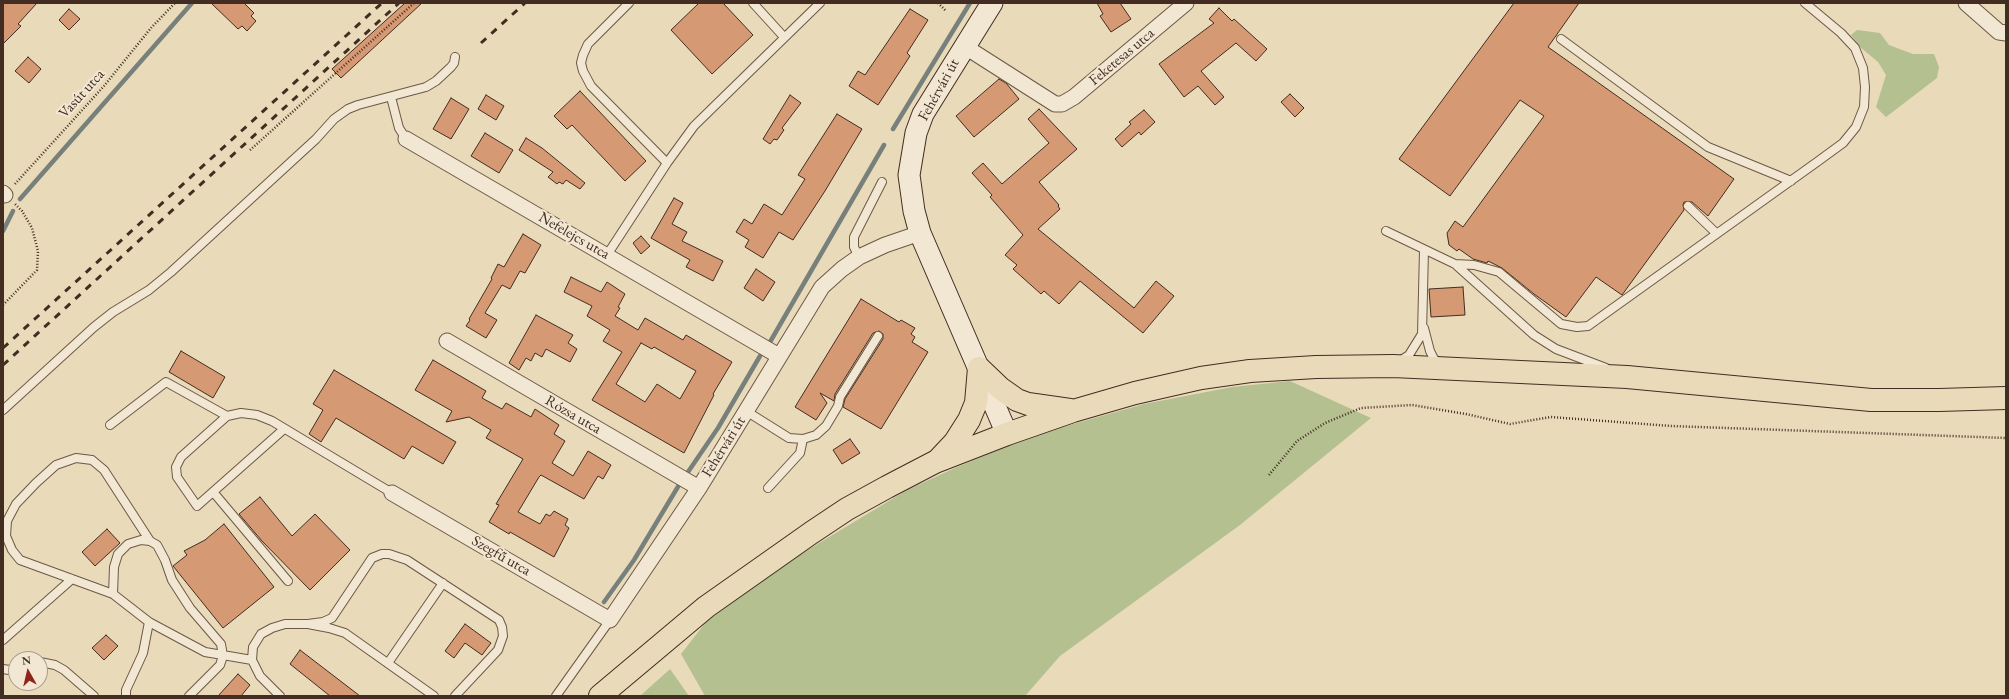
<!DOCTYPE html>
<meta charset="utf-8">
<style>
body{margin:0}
#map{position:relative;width:2009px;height:699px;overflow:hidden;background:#e9daba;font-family:"EB Garamond",serif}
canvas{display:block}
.frame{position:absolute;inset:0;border:4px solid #432c21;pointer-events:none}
.north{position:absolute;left:8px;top:651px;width:40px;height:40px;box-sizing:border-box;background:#f1e7d2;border:1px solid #ab9c8b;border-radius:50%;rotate:352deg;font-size:11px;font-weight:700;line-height:16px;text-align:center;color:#432c21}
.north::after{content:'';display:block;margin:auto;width:14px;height:18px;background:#8f2418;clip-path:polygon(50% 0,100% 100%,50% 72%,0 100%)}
</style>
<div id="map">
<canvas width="2009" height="699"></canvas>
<div class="frame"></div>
<div class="north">N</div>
</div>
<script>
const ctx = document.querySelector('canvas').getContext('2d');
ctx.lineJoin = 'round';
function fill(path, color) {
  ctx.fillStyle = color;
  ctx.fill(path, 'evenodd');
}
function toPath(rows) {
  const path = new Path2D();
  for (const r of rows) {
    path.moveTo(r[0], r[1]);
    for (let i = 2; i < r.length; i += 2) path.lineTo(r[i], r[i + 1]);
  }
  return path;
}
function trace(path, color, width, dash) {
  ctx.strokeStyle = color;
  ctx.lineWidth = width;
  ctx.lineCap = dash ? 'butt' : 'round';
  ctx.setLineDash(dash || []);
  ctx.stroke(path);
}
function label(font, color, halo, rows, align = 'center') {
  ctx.font = font + ' "EB Garamond",serif';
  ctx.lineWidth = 4;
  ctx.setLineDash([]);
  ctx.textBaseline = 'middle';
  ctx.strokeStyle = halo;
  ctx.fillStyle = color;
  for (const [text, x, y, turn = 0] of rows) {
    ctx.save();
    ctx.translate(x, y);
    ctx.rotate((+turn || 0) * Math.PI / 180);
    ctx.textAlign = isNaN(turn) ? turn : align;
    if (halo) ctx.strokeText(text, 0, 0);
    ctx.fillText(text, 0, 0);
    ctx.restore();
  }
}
const green = toPath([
 [1857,30,1880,33,1889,45,1913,54,1934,54,1939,67,1937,78,1886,117,1876,107,1886,75,1878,62,1860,47,1851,35],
 [1290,381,1371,418,1240,525,1060,656,1025,696,705,696,681,654,706,622,791,560,907,490,957,467,1015,443,1052,430,1144,404,1232,387],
 [670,669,689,696,640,696]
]);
const stream = toPath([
 [893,129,970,3],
 [20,199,192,3],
 [3,231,13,211],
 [770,342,884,145],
 [688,472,718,428,760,356],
 [604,602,634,560,679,485]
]);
const building = toPath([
 [3,3,37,3,18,24,21,26,3,44,3,3],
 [211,3,244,3,254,13,251,16,256,21,247,31,242,26,238,29,211,3],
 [405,3,422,3,341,78,332,69,405,3],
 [699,3,723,3,753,35,712,74,671,30,699,3],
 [1097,3,1120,3,1131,19,1111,32,1100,16,1103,14,1097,3],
 [1514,3,1579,3,1548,47,1734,179,1708,216,1692,202,1684,202,1683,205,1684,210,1622,295,1596,277,1566,317,1534,294,1502,268,1488,261,1487,263,1473,259,1459,249,1457,251,1449,245,1447,233,1455,221,1463,227,1544,116,1520,100,1450,196,1399,159,1514,3],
 [1219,8,1232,21,1234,19,1267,49,1256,61,1236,43,1201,71,1224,97,1215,105,1198,86,1184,97,1159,64,1214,23,1209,19,1219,8],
 [69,9,80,19,69,30,59,20,69,9],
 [910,9,928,20,907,53,910,56,878,105,849,86,858,71,865,75,910,9],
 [28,57,41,69,29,83,15,71,28,57],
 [999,79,1006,83,1019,99,974,137,956,116,999,79],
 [580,91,646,161,625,181,572,125,567,129,554,116,580,91],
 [1290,94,1304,108,1295,117,1281,102,1290,94],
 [486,95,504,106,496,120,478,109,486,95],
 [790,95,801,103,782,128,784,130,777,140,774,139,770,144,763,139,790,95],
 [451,98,469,109,451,139,433,129,451,98],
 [1039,109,1077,149,1039,182,1059,205,1058,206,1060,209,1038,229,1134,308,1156,281,1174,296,1143,333,1080,281,1059,304,1044,291,1041,294,1013,269,1017,265,1005,255,1023,235,990,197,992,195,972,173,983,163,1002,184,1049,143,1028,119,1039,109],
 [1144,110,1155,122,1141,135,1139,132,1122,147,1115,139,1131,124,1129,122,1144,110],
 [837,114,862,129,825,191,793,240,779,232,763,258,745,247,749,240,736,232,744,219,752,224,764,204,782,215,805,179,798,175,837,114],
 [485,133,513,150,499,173,471,156,485,133],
 [526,138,542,148,585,183,580,189,566,180,563,184,559,182,557,184,548,177,553,172,519,150,526,138],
 [674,198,683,203,672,224,687,232,682,241,723,261,713,281,686,267,690,260,651,238,674,198],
 [523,234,541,245,525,273,520,271,510,289,502,285,485,313,497,320,486,338,466,326,470,320,469,319,492,279,491,278,498,264,504,267,523,234],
 [641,236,650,246,641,254,633,243,641,236],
 [756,269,775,282,763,301,744,288,756,269],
 [571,277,601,292,607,282,625,294,618,307,620,308,615,316,638,330,645,318,683,340,686,335,732,362,713,394,714,395,684,453,592,400,622,352,603,341,610,330,587,316,592,306,564,292,571,277],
 [641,343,652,349,654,347,696,371,680,399,657,384,645,402,616,384,641,343],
 [1463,287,1465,315,1431,317,1429,289,1463,287],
 [861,299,899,322,901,320,915,328,911,334,915,337,912,342,928,352,881,429,843,407,845,399,883,339,883,334,879,331,873,333,835,394,834,401,820,393,827,403,816,420,795,407,861,299],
 [536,315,573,335,568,343,577,349,570,362,546,349,542,357,535,353,531,361,526,358,519,370,509,363,536,315],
 [181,351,225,377,213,398,169,372,181,351],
 [433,360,486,391,482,398,502,409,506,403,531,417,535,409,559,425,554,434,565,441,552,463,573,476,588,451,611,465,603,479,598,476,584,499,541,475,539,477,518,512,540,524,546,514,550,516,554,511,568,519,565,525,569,528,554,557,510,532,509,534,489,522,499,505,496,504,523,459,486,438,491,430,469,417,446,422,452,411,415,390,433,360],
 [334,370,456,442,443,464,412,446,404,459,336,418,321,442,309,434,323,410,313,404,334,370],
 [850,439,860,453,842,464,833,450,850,439],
 [260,497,292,536,315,514,350,550,310,590,262,541,239,514,260,497],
 [224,524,274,587,223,628,173,566,187,555,184,551,205,540,224,524],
 [107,529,120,543,95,566,82,552,107,529],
 [465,624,491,643,482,655,465,643,454,658,445,651,465,624],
 [106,635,118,646,104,660,92,648,106,635],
 [300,650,360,696,330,696,290,664,300,650],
 [238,674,250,685,241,696,218,696,238,674]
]);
const path = toPath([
 [938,3,946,11],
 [250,150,414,3],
 [15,184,104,86,151,28,175,3],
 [3,305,37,270,38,251,32,228,22,211,15,204],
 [1269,475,1297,441,1325,423,1361,408,1412,405,1466,414,1510,424,1551,417,1671,426,2006,438]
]);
const service = toPath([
 [629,3,588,44,583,55,581,63,583,71,591,86,667,163],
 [753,3,784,37],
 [1561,39,1708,147,1791,181],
 [391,97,399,128,406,139],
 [1688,206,1716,233],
 [1386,231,1455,264,1534,335,1556,349,1606,368],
 [607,255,667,163,694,126,820,3],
 [859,257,854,247,854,237,882,182],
 [1455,264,1474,265,1499,272,1561,324,1577,327,1588,326,1817,162,1843,143,1856,127,1864,107,1865,87,1863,68,1855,48,1841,33,1805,3],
 [1424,328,1430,351,1434,359,1440,363],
 [1398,362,1409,355,1422,334,1424,250],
 [3,410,94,327,113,312,149,290,171,272,316,139,334,119,348,109,358,105,426,87,436,81,451,67,454,63,455,57],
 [746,411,789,438,803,439,816,435,826,426,838,406,840,397,878,336],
 [110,425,166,382,227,416],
 [284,429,197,506,177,477,176,467,181,457,227,416,241,413,257,415,272,421,392,493],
 [768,488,800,453,803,439],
 [214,493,288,581],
 [150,541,104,470,92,460,76,458,56,465,36,483,16,504,7,521,6,536,12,550,20,560,113,594,149,622,205,652,252,660],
 [113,594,114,567,118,554,128,544,141,540,150,541,157,545,165,560,172,580,190,608,221,644,223,656,220,665,189,696],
 [308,624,323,622,332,618,372,558,382,554,389,554,407,560,499,620,502,627,503,636,498,650,455,696],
 [3,640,72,579],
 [40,662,55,665,64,670,94,696],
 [388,663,443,583],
 [3,669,9,670,16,667],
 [126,696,126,690,143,653,149,622],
 [280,696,260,676,252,660,253,647,261,634,272,628,285,624,308,624,329,628,345,633,434,696],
 [556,696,610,620]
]);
const minor = toPath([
 [1966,3,1999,32,2006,33],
 [964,46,1055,104,1062,104,1074,97,1186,3],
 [406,139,779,356],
 [3,193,5,195],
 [447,341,699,488],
 [392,493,610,620,699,488,822,287,842,269,859,257,885,245,920,233]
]);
const secondary = toPath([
 [992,3,923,114,916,133,909,175,914,211,920,233,1007,434]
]);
const primary = toPath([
 [979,368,1000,388,1017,400,1028,404,1070,410],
 [939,459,955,442,969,420,976,403,979,368],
 [600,696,706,607,811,533,847,509,887,487,935,462,1007,434,1073,411,1135,393,1201,378,1250,371,1316,367,1393,366,1627,377,1871,400,1939,400,2006,398]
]);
const rail = toPath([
 [481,43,525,3],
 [3,348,382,3],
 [3,365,399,3]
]);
const streetNames = [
 ["Feketesas utca",1122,57,-40],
 ["Fehérvári út",939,90,-61],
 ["Vasút utca",82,94,-48],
 ["Nefelejcs utca",574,236,30],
 ["Rózsa utca",573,415,30],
 ["Fehérvári út",724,447,-58],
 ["Szegfű utca",501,556,30]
];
fill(green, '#b5c090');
trace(stream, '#78807c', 4.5);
fill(building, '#d59973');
trace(building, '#432c21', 1);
trace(service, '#6c5847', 10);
trace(minor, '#6c5847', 17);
trace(secondary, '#432c21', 23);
trace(primary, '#432c21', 24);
trace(path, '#432c21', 2.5, [1, 2]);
trace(service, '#f1e7d2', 8);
trace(minor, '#f1e7d2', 15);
trace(secondary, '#f1e7d2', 21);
trace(primary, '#e9daba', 22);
trace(rail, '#432c21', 3, [7, 7]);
label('15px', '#432c21', '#f1e7d2', streetNames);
</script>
